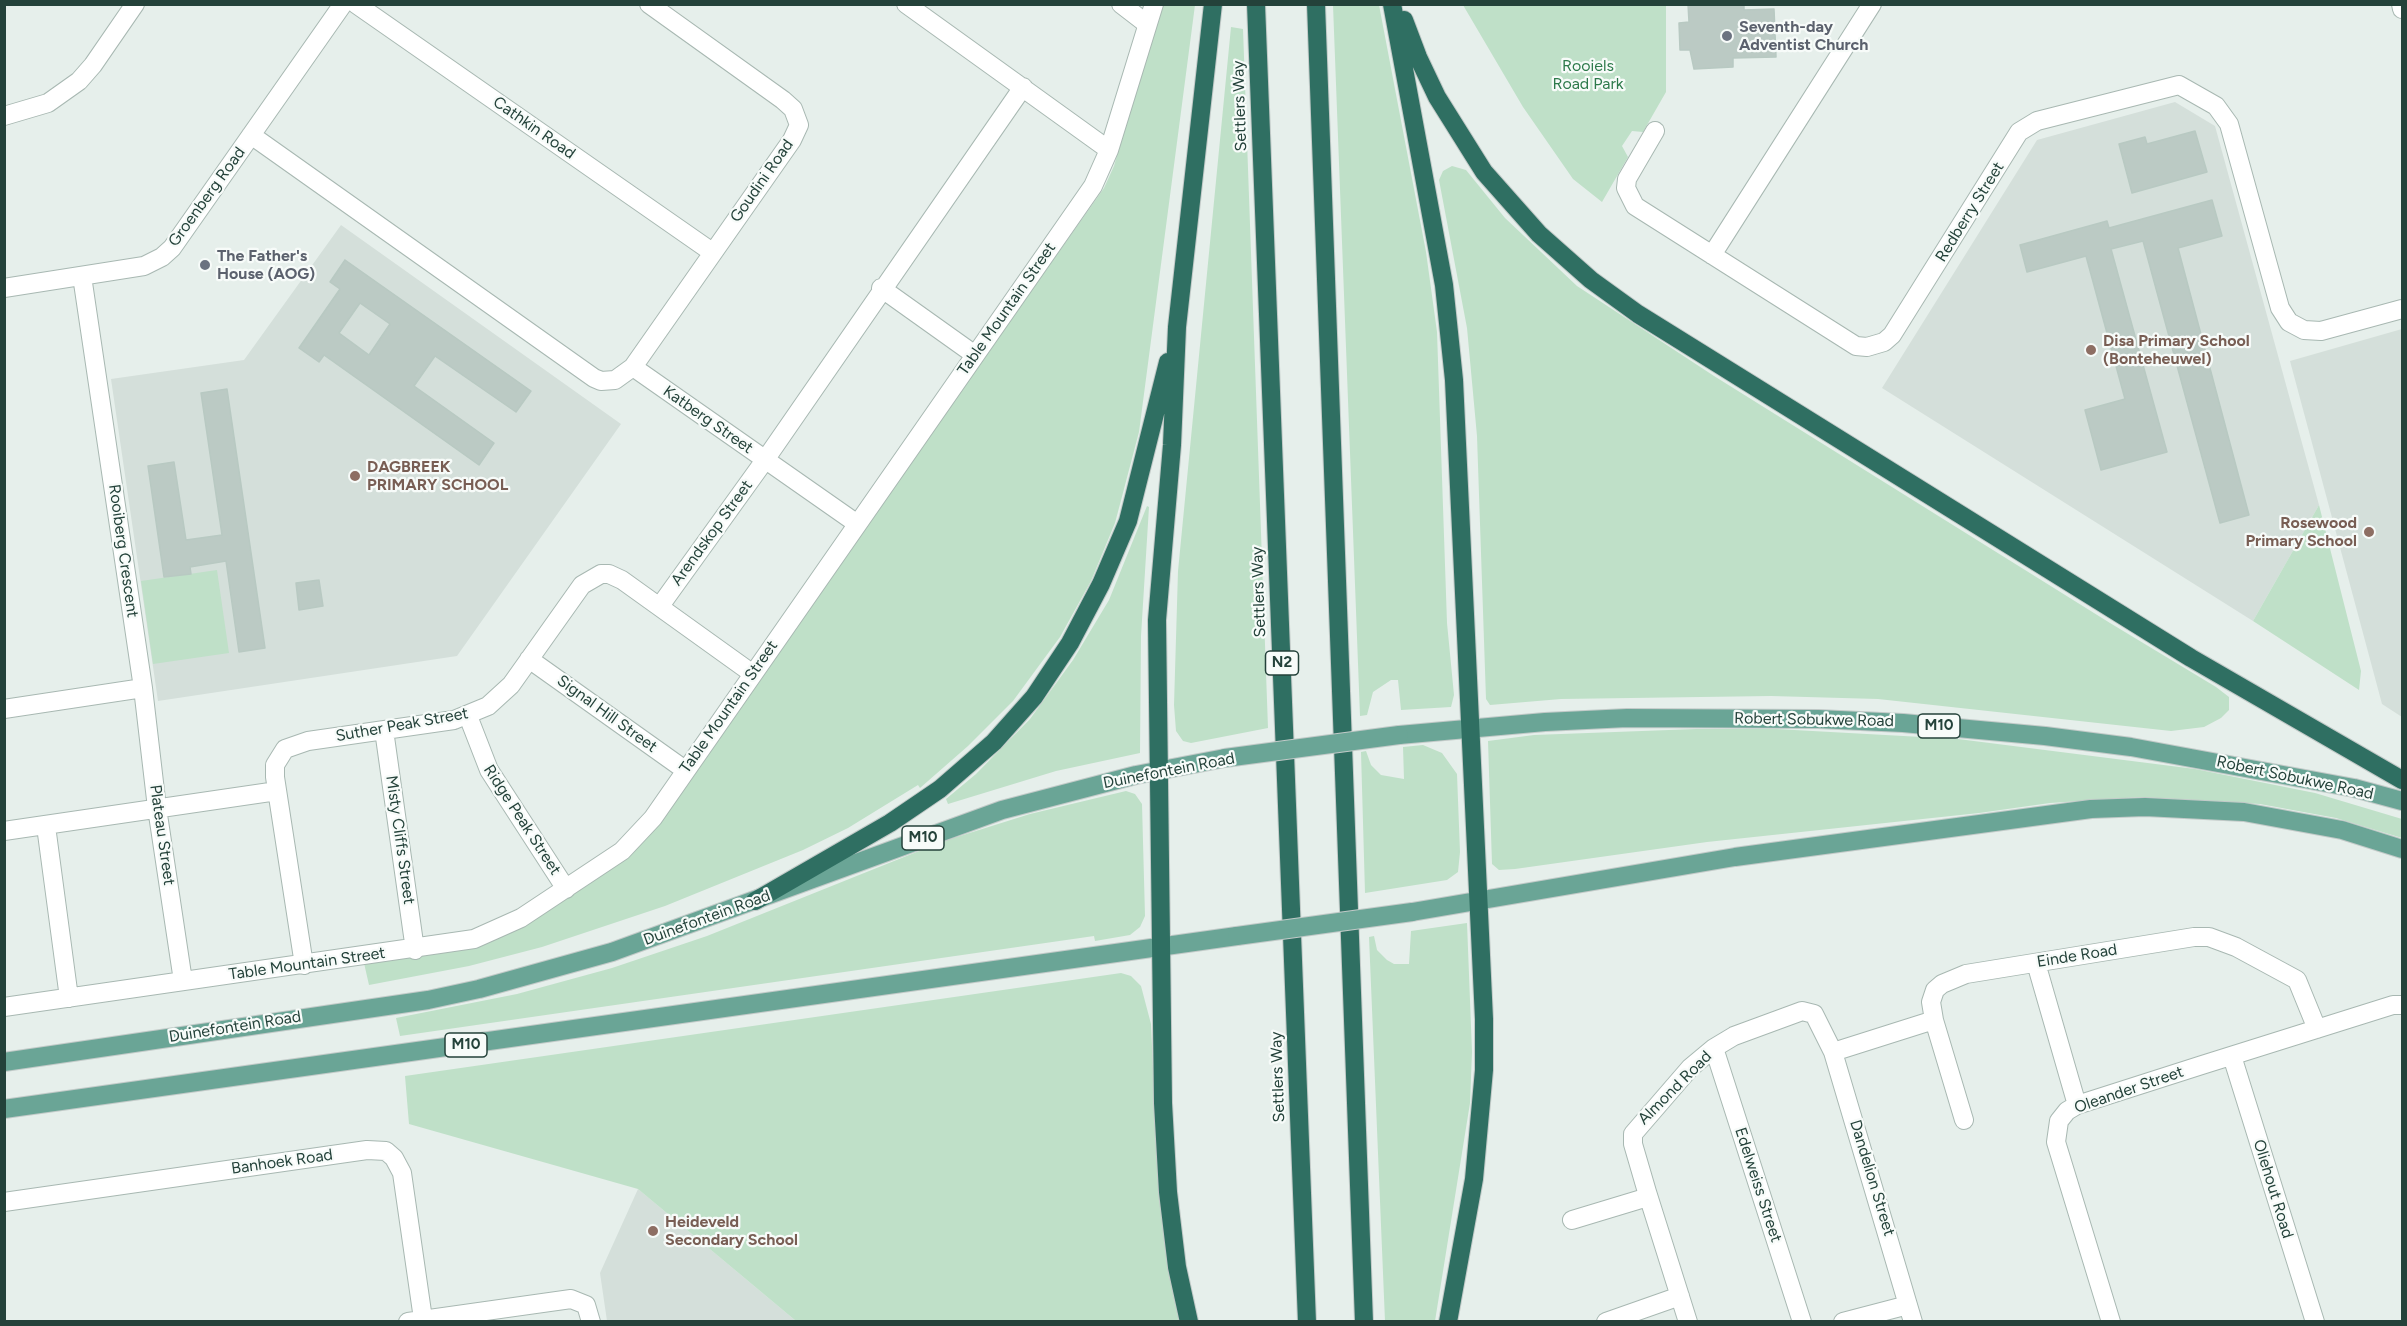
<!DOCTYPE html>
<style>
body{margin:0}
#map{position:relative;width:2407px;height:1326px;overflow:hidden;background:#e6efeb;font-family:Figtree,sans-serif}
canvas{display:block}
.frame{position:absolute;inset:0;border:6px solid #24423a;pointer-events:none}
</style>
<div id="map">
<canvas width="2407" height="1326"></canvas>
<div class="frame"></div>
</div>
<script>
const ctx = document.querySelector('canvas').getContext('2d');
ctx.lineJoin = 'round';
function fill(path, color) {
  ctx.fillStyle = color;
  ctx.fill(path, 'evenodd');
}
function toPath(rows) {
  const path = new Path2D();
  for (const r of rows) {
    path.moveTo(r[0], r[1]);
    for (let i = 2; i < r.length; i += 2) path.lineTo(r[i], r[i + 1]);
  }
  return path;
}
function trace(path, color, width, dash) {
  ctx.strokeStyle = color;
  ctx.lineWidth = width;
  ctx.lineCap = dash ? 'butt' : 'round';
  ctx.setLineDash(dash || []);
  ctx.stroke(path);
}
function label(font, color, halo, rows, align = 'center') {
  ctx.font = font + ' Figtree,sans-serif';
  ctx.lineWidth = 4.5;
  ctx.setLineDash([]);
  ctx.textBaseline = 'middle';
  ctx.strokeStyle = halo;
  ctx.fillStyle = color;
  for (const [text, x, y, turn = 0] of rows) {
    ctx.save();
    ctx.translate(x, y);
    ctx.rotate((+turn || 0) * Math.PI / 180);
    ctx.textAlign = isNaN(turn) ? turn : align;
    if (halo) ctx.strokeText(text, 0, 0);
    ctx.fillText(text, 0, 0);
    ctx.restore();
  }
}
const built = toPath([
 [2175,102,2215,126,2319,505,2253,621,1882,388,2037,140],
 [341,225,621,424,457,656,158,701,111,379,244,360],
 [2402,329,2402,717,2382,704,2290,361],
 [638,1189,796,1321,607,1321,600,1273]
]);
const green = toPath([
 [1160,5,1195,5,1139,432,1115,523,1091,581,1060,637,1013,701,968,746,920,788,918,785,848,828,803,850,665,906,542,947,469,966,369,985,364,963,508,933,600,877,643,840,1104,188,1114,166],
 [1333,5,1379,5,1426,252,1437,332,1447,623,1454,695,1451,707,1401,710,1398,680,1391,680,1373,692,1367,715,1360,716],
 [1463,5,1666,5,1666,92,1643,132,1632,131,1622,146,1628,157,1602,202,1573,179,1523,107],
 [1231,27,1243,29,1268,728,1191,743,1183,741,1176,731,1174,705,1178,571],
 [1452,166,1466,170,1505,218,1577,286,1714,376,2110,623,2216,687,2229,697,2229,710,2221,718,2204,727,2171,731,1878,699,1771,696,1561,699,1490,705,1486,699,1477,436,1467,328,1439,180,1443,171],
 [2319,505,2361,671,2359,690,2253,621],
 [1147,506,1149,507,1141,636,1140,753,1056,771,948,804,946,799,976,774,1030,719,1073,660,1109,600],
 [217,570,229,653,153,664,141,581],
 [1696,729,1776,729,1958,739,2195,769,2315,793,2402,819,2402,838,2336,818,2260,804,2141,797,2050,803,1979,813,1707,842,1515,869,1499,870,1492,864,1488,741,1534,735],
 [1423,745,1442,753,1457,774,1460,852,1458,872,1447,880,1365,893,1361,752,1366,751,1371,765,1381,775,1404,779,1403,747],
 [1126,791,1135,794,1142,804,1145,916,1140,927,1130,935,1095,941,1094,936,400,1036,396,1018,517,994,612,968,707,936,944,841,1030,814],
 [1467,923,1472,1052,1470,1103,1435,1321,1385,1321,1369,937,1374,936,1377,950,1387,960,1394,964,1409,964,1411,931],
 [1121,973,1131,976,1141,986,1151,1024,1158,1181,1170,1279,1179,1321,796,1321,638,1189,409,1124,405,1076]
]);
const building = toPath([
 [1688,4,1744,4,1744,10,1774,9,1776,57,1733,58,1733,67,1694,69,1690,50,1680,50,1679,23,1689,22,1688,4],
 [2195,131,2207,172,2132,193,2119,144,2145,137,2147,144,2195,131],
 [2212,200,2222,236,2178,248,2249,515,2220,523,2143,241,2111,249,2167,452,2101,470,2085,410,2125,399,2086,256,2027,272,2020,245,2107,221,2109,228,2212,200],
 [345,260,531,391,516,412,435,356,414,386,494,443,479,465,324,355,319,362,299,348,340,289,330,282,345,260],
 [360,303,390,324,369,355,339,333,360,303],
 [227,389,265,648,239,652,226,561,190,567,191,574,164,577,148,466,174,462,186,540,222,535,201,393,227,389],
 [319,580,323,606,299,610,296,583,319,580]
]);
const minor = toPath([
 [356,4,712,252],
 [906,4,1109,150],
 [1121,4,1147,24],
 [2401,4,2402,9],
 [4,116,48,103,79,81,93,65,135,4],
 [1655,131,1627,179,1626,188,1635,206,1856,346,1867,347,1884,342,1892,335,2019,132,2037,121,2179,85,2216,106,2229,124,2280,308,2289,322,2304,330,2321,331,2402,309],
 [251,135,594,378,601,381,615,380,633,367,792,140,799,125,793,109,783,100,649,4],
 [1712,255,1872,4],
 [4,288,144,266,162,257,172,248,343,4],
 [881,288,975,355],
 [633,367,856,523],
 [660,606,765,460,1023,87],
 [529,659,685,770],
 [143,688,157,808,183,981],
 [4,709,143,688,82,276],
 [468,716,489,770,566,889],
 [384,730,415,950],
 [46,826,69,998],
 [4,831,277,791],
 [2036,963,2077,1105],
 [304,965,275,777,275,765,285,749,308,741,454,720,488,706,511,685,582,585,601,574,609,574,622,580,753,674],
 [4,1007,474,939,521,918,622,851,653,818,1093,186,1109,150,1154,4],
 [1714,1048,1802,1322],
 [1833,1052,1934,1020],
 [2232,1056,2315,1322],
 [1964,1120,1934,1020,1931,1002,1935,990,1942,984,1966,974,2194,937,2209,937,2236,947,2297,980,2317,1029],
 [4,1202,367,1150,386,1151,394,1158,402,1173,423,1319],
 [1572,1220,1648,1197],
 [408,1322,571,1299,586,1305,591,1322],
 [1606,1322,1680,1296],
 [1688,1322,1647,1192,1633,1144,1633,1134,1690,1068,1714,1048,1734,1036,1802,1011,1814,1014,1833,1052,1913,1322],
 [1843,1322,1908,1305],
 [2111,1322,2056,1142,2059,1121,2067,1111,2077,1105,2202,1065,2393,1005,2402,1005]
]);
const major = toPath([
 [1399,735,1545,722,1627,718,1818,719,1903,723,2045,736,2131,747,2354,788,2402,801],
 [1412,912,1735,857,2091,809,2145,807,2244,812,2342,830,2402,849],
 [4,1062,428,1000,479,989,612,952,1002,810,1136,775,1225,758],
 [4,1109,1237,936]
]);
const highway = toPath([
 [1256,4,1307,1322],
 [1316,4,1364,1322],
 [1392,4,1444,285,1454,380,1484,1019,1484,1070,1474,1179,1448,1322],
 [1404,20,1418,57,1437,97,1484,172,1539,234,1591,280,1638,314,2191,658,2402,780],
 [755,901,890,823,940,789,994,742,1034,697,1070,643,1101,584,1128,521,1168,362],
 [1189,1322,1177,1267,1168,1192,1163,1103,1157,620,1172,445,1177,327,1213,4]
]);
const majorBridge = toPath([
 [1225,758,1399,735],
 [1237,936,1412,912]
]);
const markers = [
 [1727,36,6,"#6b7280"],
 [205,265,6,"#6b7280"],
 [2091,350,6,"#8d6e63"],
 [355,476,6,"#8d6e63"],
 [2369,532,6,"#8d6e63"],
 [653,1231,6,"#8d6e63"]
];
const shields = [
 [1282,663,33],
 [1939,726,42],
 [923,838,42],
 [466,1045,42]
];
const shieldNames = [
 ["N2",1282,663],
 ["M10",1939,726],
 ["M10",923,838],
 ["M10",466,1045]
];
const worshipNames = [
 ["Seventh-day",1739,27],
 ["Adventist Church",1739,45],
 ["The Father's",217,256],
 ["House (AOG)",217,274]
];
const parkNames = [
 ["Rooiels",1588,66],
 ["Road Park",1588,84]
];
const streetNames = [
 ["Settlers Way",1240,106,-92],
 ["Cathkin Road",534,128,35],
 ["Goudini Road",762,181,-55],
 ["Groenberg Road",207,197,-54],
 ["Redberry Street",1970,212,-58],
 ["Table Mountain Street",1007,309,-55],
 ["Katberg Street",708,420,35],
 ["Arendskop Street",712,533,-54],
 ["Rooiberg Crescent",123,551,82],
 ["Settlers Way",1259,592,-92],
 ["Table Mountain Street",729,707,-55],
 ["Signal Hill Street",607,714,36],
 ["Robert Sobukwe Road",1814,720,1],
 ["Suther Peak Street",402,725,-10],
 ["Duinefontein Road",1169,771,-11],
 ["Robert Sobukwe Road",2295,778,12],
 ["Ridge Peak Street",522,820,57],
 ["Plateau Street",162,835,82],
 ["Misty Cliffs Street",400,840,82],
 ["Duinefontein Road",707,918,-20],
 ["Einde Road",2077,956,-9],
 ["Table Mountain Street",307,964,-8],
 ["Duinefontein Road",235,1027,-9],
 ["Settlers Way",1278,1077,-92],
 ["Almond Road",1675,1088,-45],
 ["Oleander Street",2129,1090,-19],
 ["Banhoek Road",282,1162,-8],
 ["Dandelion Street",1872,1178,73],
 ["Edelweiss Street",1758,1185,72],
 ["Oliehout Road",2273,1189,73]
];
const educationNames = [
 ["Disa Primary School",2103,341],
 ["(Bonteheuwel)",2103,359],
 ["DAGBREEK",367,467],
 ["PRIMARY SCHOOL",367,485],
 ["Rosewood",2357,523,"right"],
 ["Primary School",2357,541,"right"],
 ["Heideveld",665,1222],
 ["Secondary School",665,1240]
];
fill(built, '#d4dfda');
fill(green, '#bfe0c8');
fill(building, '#bbcac4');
trace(building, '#b8c9c2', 1.5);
trace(minor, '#a8b8b2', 20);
trace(major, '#c2cac8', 20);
trace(highway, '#c2cac8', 20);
trace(minor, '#fff', 18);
trace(major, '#6aa596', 18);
trace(highway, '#2f6f62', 18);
trace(majorBridge, '#c2cac8', 20, []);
trace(majorBridge, '#6aa596', 18);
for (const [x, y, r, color] of markers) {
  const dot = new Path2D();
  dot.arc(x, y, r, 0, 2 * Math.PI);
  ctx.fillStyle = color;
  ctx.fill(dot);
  trace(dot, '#f7fbf9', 2);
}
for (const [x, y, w] of shields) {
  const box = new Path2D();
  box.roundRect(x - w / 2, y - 12, w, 24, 4.5);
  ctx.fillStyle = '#f7fbf9';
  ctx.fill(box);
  trace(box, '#24423a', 1.5);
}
label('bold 15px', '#24423a', null, shieldNames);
label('bold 16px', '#5b616d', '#f7fbf9', worshipNames, 'left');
label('16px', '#2d7a4b', '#f7fbf9', parkNames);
label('16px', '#24423a', '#f7fbf9', streetNames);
label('bold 16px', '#785e54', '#f7fbf9', educationNames, 'left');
</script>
